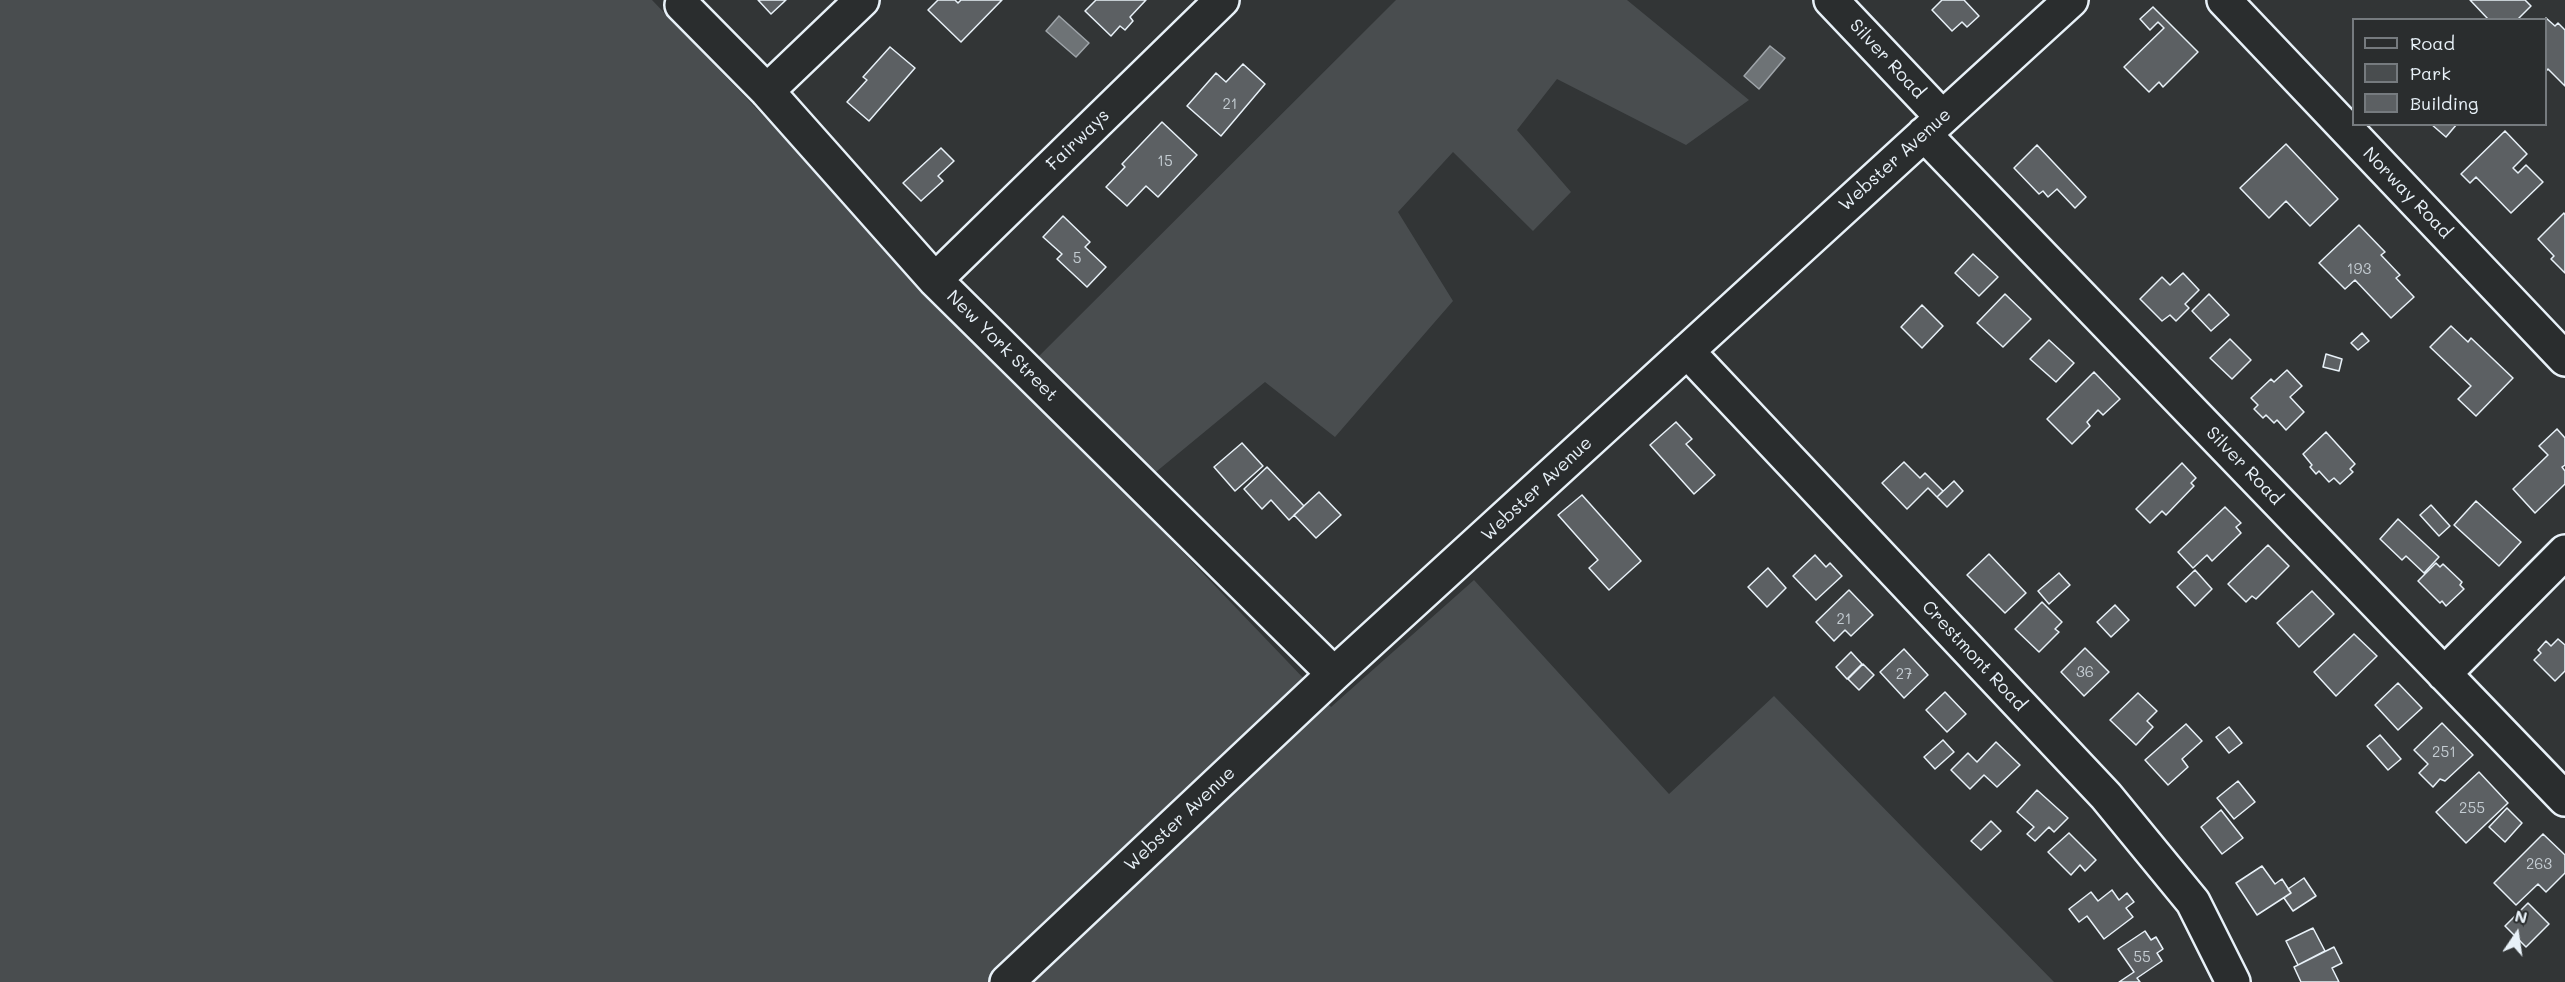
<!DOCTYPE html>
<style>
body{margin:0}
#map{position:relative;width:2565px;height:982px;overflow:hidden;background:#323536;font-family:Mali,sans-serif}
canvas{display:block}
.legend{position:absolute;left:2352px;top:18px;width:195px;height:108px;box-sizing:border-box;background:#2a2d2e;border:2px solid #767b7f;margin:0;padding:8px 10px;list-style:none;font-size:18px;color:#e8f1f8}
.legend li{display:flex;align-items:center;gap:12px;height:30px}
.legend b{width:30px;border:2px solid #767b7f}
.north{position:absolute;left:2487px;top:904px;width:60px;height:60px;-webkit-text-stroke:4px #2a2d2e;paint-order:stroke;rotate:13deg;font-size:16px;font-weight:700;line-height:24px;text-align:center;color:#e8f1f8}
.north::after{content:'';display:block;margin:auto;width:21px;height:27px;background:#e8f1f8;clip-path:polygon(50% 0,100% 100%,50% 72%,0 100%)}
</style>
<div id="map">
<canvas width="2565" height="982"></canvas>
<ul class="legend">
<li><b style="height:8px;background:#2a2d2e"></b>Road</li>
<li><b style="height:16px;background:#494d4f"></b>Park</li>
<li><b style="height:16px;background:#5c6063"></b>Building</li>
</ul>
<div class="north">N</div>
</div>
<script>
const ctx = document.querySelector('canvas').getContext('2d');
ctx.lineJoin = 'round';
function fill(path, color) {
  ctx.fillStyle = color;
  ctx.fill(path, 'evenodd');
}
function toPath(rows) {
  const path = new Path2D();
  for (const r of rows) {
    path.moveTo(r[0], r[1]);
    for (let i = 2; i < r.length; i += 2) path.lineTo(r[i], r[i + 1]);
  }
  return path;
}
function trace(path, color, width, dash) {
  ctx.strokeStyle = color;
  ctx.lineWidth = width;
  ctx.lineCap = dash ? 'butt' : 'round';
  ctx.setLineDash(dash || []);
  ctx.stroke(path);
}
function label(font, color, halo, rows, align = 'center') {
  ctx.font = font + ' Mali,sans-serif';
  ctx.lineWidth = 4.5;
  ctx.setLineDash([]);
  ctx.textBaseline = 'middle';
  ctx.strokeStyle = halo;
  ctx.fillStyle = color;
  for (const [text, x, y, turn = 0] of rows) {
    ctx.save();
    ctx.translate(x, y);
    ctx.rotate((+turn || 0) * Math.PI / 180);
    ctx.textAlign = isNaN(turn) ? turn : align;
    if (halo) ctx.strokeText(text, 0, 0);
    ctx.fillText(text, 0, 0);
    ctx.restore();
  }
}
const green = toPath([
 [0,0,652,0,1016,379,1396,0,1627,0,1749,100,1686,145,1557,79,1517,130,1571,192,1533,231,1453,152,1398,212,1453,301,1335,437,1265,382,1128,495,1331,707,1474,580,1669,794,1774,696,2054,982,0,982]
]);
const water = toPath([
 [1059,16,1089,43,1076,57,1046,31,1059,16],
 [1770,46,1785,58,1759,89,1744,76,1770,46]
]);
const building = toPath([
 [758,0,786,0,771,14,758,0],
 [938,0,955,0,958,3,961,0,1002,0,961,42,928,10,938,0],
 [1096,0,1146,0,1130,17,1133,21,1125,30,1120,26,1111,36,1085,11,1096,0],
 [1942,0,1964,0,1979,16,1967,27,1962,22,1952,31,1932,10,1942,0],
 [2470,0,2525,0,2531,6,2517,20,2489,20,2470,0],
 [2153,7,2198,52,2163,87,2159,82,2149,92,2124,67,2164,28,2158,22,2150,30,2140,19,2153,7],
 [2546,18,2555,26,2558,23,2565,30,2565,86,2548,69,2546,71,2546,18],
 [890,47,915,68,869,121,847,102,867,80,863,77,890,47],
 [1243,64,1265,84,1221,136,1187,106,1216,73,1226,82,1243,64],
 [1162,122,1197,155,1158,197,1146,186,1127,206,1106,187,1125,167,1122,164,1162,122],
 [2431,124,2457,124,2446,137,2431,124],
 [2505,131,2527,154,2513,168,2518,173,2526,165,2543,182,2511,213,2476,177,2470,183,2461,174,2505,131],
 [2286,144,2338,199,2310,226,2286,201,2269,218,2240,188,2286,144],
 [2037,145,2086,197,2075,208,2057,189,2048,197,2043,191,2039,194,2014,168,2037,145],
 [941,148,954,161,938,176,943,181,921,201,903,183,941,148],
 [2564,213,2565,215,2565,273,2551,259,2554,256,2538,239,2564,213],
 [1063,216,1090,242,1085,247,1106,267,1087,287,1057,259,1062,254,1043,237,1063,216],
 [2359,225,2385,252,2381,255,2400,275,2396,278,2414,297,2391,318,2355,280,2345,289,2319,263,2359,225],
 [1973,254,1998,277,1979,296,1955,273,1973,254],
 [2183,273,2199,290,2185,304,2189,308,2176,321,2170,315,2162,321,2140,299,2162,277,2170,285,2183,273],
 [2005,294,2031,319,2003,347,1977,323,2005,294],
 [2209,294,2229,315,2211,331,2192,311,2209,294],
 [1922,305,1943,326,1922,348,1901,327,1922,305],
 [2451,326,2468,342,2471,338,2513,378,2476,416,2458,399,2471,386,2430,347,2451,326],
 [2362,333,2369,341,2358,350,2351,343,2362,333],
 [2230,339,2251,360,2232,379,2210,358,2230,339],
 [2049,340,2074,363,2056,382,2030,359,2049,340],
 [2326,354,2342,359,2339,371,2323,367,2326,354],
 [2287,370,2302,386,2290,397,2304,412,2286,430,2277,420,2274,423,2266,415,2263,418,2254,409,2258,405,2251,398,2271,379,2274,382,2287,370],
 [2094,372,2120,399,2103,415,2098,410,2087,422,2090,426,2072,444,2047,419,2094,372],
 [1676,422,1692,439,1686,444,1715,475,1694,494,1650,445,1676,422],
 [2557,429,2565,438,2565,465,2562,467,2565,471,2565,484,2535,513,2513,489,2548,455,2539,446,2557,429],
 [2326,432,2355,464,2350,469,2353,472,2340,484,2334,478,2329,482,2319,471,2316,474,2310,467,2312,465,2303,454,2326,432],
 [1242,443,1263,466,1235,491,1214,467,1242,443],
 [1904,462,1920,478,1925,473,1943,491,1937,497,1928,488,1907,509,1882,483,1904,462],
 [2182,463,2196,478,2191,483,2194,486,2166,515,2162,511,2150,523,2136,509,2182,463],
 [1267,467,1304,506,1289,520,1271,500,1262,509,1244,489,1267,467],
 [1954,481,1963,491,1947,507,1937,497,1954,481],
 [1319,492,1341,515,1316,538,1294,515,1319,492],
 [1582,495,1641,561,1609,590,1589,568,1598,560,1558,515,1582,495],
 [2476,501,2521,542,2499,566,2454,525,2476,501],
 [2431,505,2450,526,2439,536,2420,515,2431,505],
 [2225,507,2241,523,2236,527,2241,533,2212,561,2207,555,2193,568,2178,552,2225,507],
 [2398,519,2439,557,2424,573,2406,556,2402,560,2380,539,2398,519],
 [2268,545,2289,566,2256,599,2252,596,2246,602,2228,584,2268,545],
 [1989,554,2026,593,2005,613,1967,575,1989,554],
 [1815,555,1826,567,1830,563,1842,576,1816,600,1793,576,1815,555],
 [2436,563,2440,567,2443,564,2462,582,2460,585,2464,589,2446,606,2442,601,2440,603,2418,581,2436,563],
 [1768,568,1786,588,1767,607,1748,587,1768,568],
 [2195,570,2212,589,2195,606,2177,587,2195,570],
 [2059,573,2070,585,2049,604,2038,591,2059,573],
 [1849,590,1873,615,1851,636,1845,630,1834,641,1816,622,1849,590],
 [2312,591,2334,614,2299,647,2277,623,2312,591],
 [2042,602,2062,622,2055,629,2059,632,2039,652,2015,629,2042,602],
 [2115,605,2129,620,2111,637,2097,622,2115,605],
 [2354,634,2377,656,2336,696,2314,672,2354,634],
 [2558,639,2565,645,2565,671,2555,681,2534,660,2541,653,2538,650,2546,641,2551,646,2558,639],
 [2085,648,2109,672,2084,696,2061,672,2085,648],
 [1904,649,1928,675,1904,698,1880,672,1904,649],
 [1851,652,1862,664,1847,679,1836,667,1851,652],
 [1863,664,1874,675,1859,690,1848,679,1863,664],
 [2398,683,2422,708,2398,730,2375,705,2398,683],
 [1945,692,1966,714,1947,732,1926,710,1945,692],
 [2138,693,2157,711,2147,721,2153,727,2136,745,2110,720,2138,693],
 [2442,723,2473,755,2445,781,2440,779,2433,787,2419,773,2428,764,2414,750,2442,723],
 [2186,724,2202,741,2182,759,2188,767,2168,785,2145,760,2186,724],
 [2229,727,2242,743,2229,753,2216,737,2229,727],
 [2380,735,2401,759,2388,770,2367,746,2380,735],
 [1943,740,1954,752,1935,769,1924,757,1943,740],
 [1996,742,2020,765,1997,787,1984,775,1970,789,1951,770,1968,753,1977,762,1996,742],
 [2479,772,2508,803,2466,843,2436,812,2479,772],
 [2238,781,2255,802,2234,819,2217,798,2238,781],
 [2037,790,2068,818,2054,832,2049,827,2035,841,2027,834,2034,827,2017,812,2037,790],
 [2507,808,2522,823,2505,842,2489,827,2507,808],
 [2221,810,2243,838,2222,854,2201,827,2221,810],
 [1991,821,2001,831,1981,850,1971,841,1991,821],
 [2069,833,2096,860,2085,871,2080,865,2071,875,2048,852,2069,833],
 [2543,834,2565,855,2565,873,2546,892,2538,884,2516,905,2494,883,2543,834],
 [2262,866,2275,884,2282,879,2291,893,2257,915,2236,883,2262,866],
 [2304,878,2316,896,2293,911,2284,898,2291,893,2288,889,2304,878],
 [2112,890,2119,900,2127,893,2134,902,2126,908,2133,917,2104,939,2087,916,2079,922,2069,909,2091,892,2098,901,2112,890],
 [2528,903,2549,924,2526,947,2505,926,2528,903],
 [2313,928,2325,951,2298,965,2286,941,2313,928],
 [2145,931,2151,940,2156,937,2163,949,2157,953,2162,961,2137,978,2140,982,2119,982,2134,972,2118,949,2145,931],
 [2334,947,2342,963,2332,968,2339,982,2301,982,2294,967,2334,947]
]);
const minor = toPath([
 [1831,0,1942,117],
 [2224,0,2565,359],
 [682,5,767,91,935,280,1334,674],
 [767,91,862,0],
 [1924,134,2565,799],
 [935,280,1222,0],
 [1687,351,2106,796,2193,902,2233,982],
 [2444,674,2565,552],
 [1007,982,1334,674,2071,0]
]);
const numberNames = [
 ["21",1230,104],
 ["15",1165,161],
 ["5",1077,258],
 ["193",2359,269],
 ["21",1844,619],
 ["36",2085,672],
 ["27",1904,674],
 ["251",2444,752],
 ["255",2472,808],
 ["263",2539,864],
 ["55",2142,957]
];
const streetNames = [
 ["Silver Road",1887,59,47],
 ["Fairways",1078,140,-44],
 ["Webster Avenue",1895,160,-42],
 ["Norway Road",2407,193,46],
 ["New York Street",1002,346,45],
 ["Silver Road",2244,466,46],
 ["Webster Avenue",1537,489,-43],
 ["Crestmont Road",1974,656,47],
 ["Webster Avenue",1180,819,-43]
];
fill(green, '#494d4f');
fill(water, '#6e7376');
trace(water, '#9fa5aa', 1.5);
fill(building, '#5c6063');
trace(building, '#e8f1f8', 1.5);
trace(minor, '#e8f1f8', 38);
trace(minor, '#2a2d2e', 33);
label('15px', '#c5cdd3', null, numberNames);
label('18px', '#e8f1f8', '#2a2d2e', streetNames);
</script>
